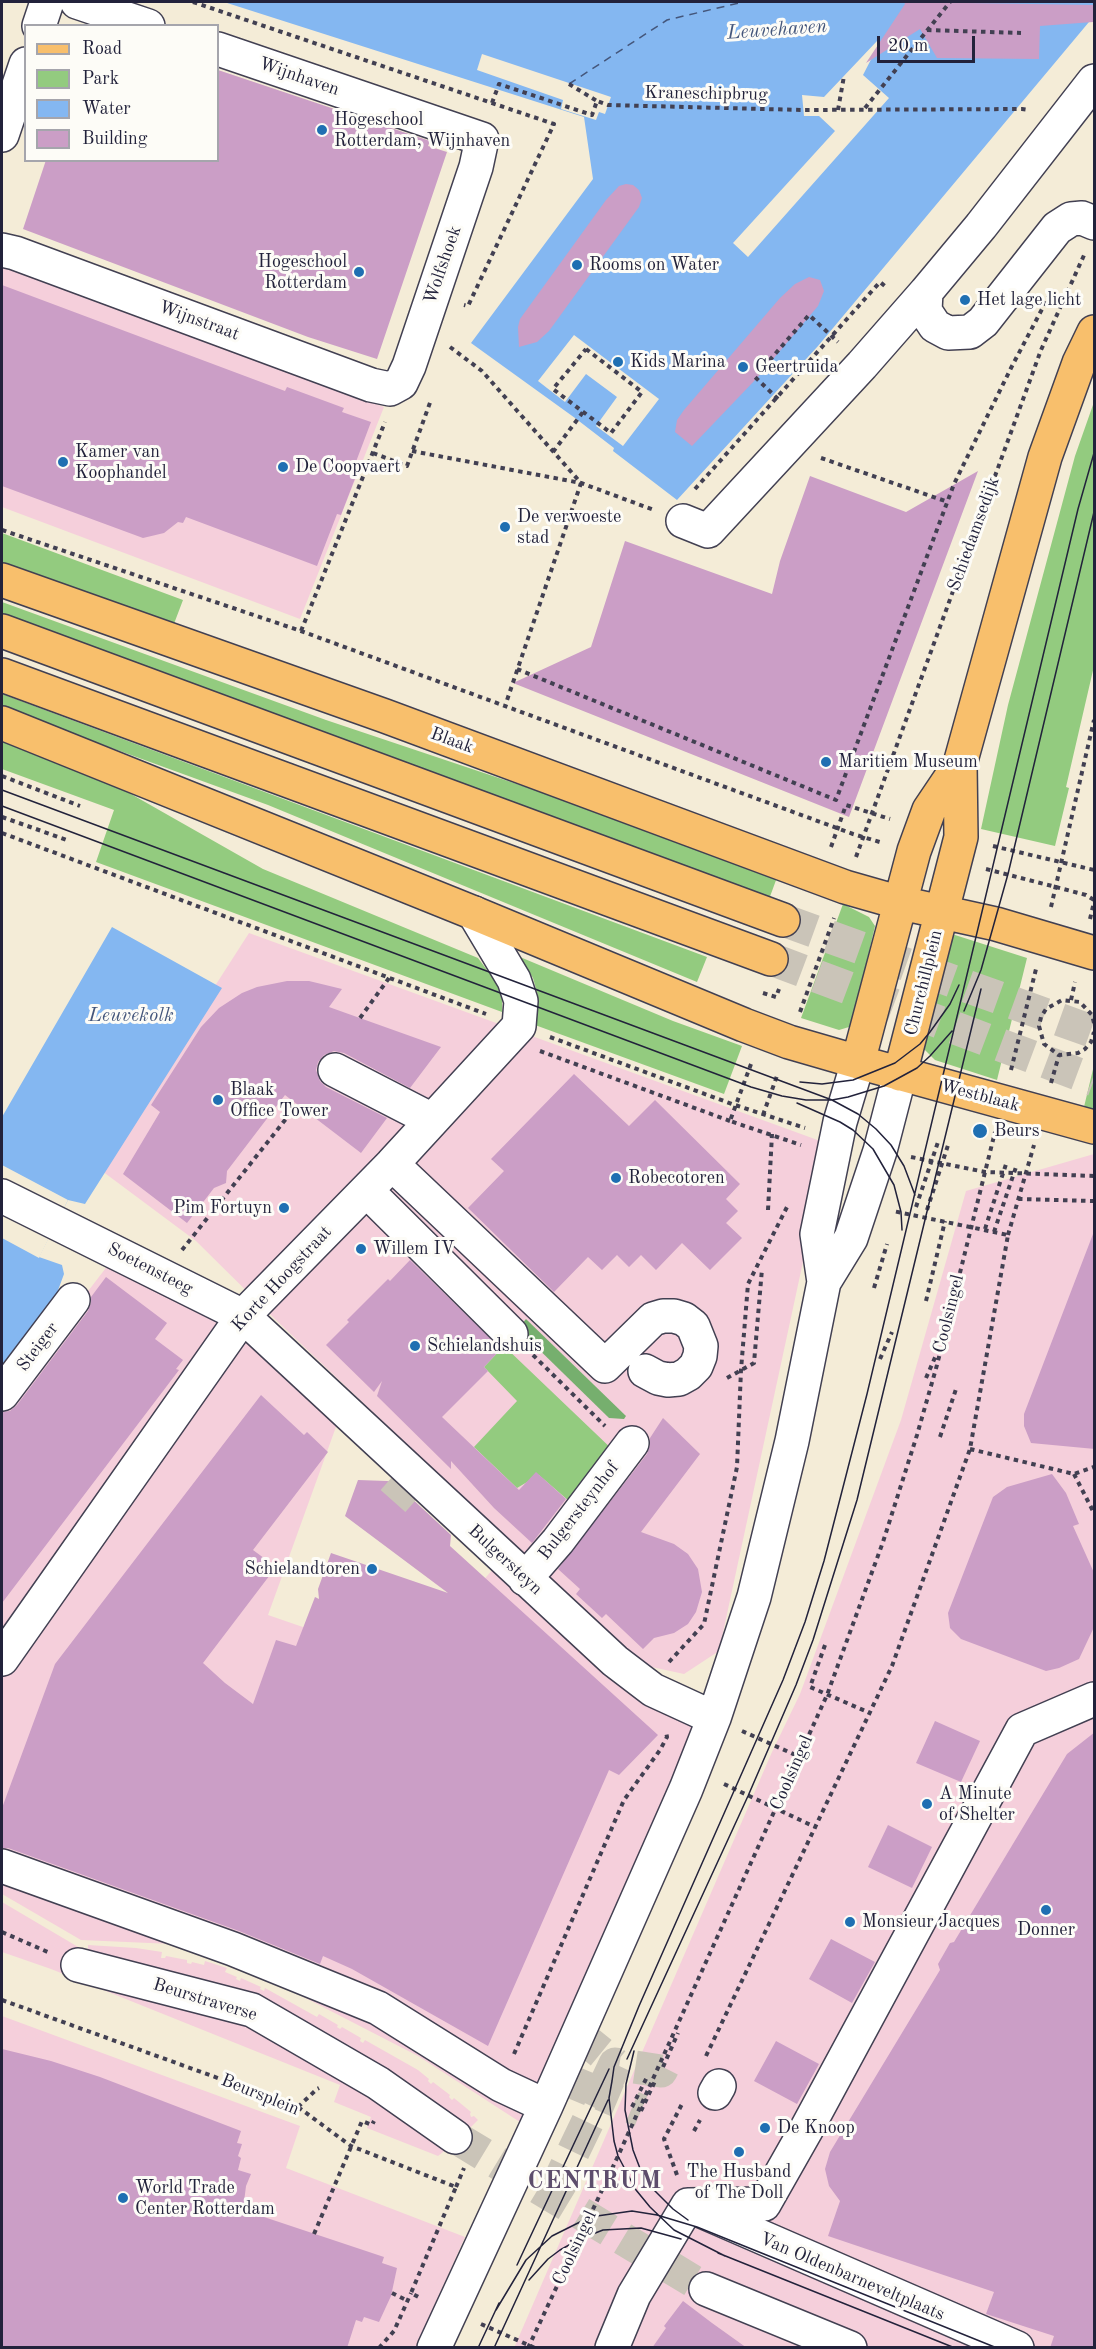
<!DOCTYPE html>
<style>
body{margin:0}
#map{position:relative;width:1096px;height:2349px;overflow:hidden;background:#f4ecd7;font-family:"Old Standard TT",serif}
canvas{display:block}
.frame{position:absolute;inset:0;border:3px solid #22223b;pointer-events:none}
.legend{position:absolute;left:24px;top:24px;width:195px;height:138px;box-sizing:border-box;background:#fdfcf7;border:2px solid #a5a5ac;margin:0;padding:8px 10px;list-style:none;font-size:18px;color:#22223b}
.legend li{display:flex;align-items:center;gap:12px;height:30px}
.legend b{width:30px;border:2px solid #a5a5ac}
.scale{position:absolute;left:877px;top:36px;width:98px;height:27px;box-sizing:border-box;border:3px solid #22223b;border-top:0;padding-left:8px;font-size:18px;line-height:21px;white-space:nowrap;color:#22223b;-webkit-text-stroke:4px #fdfcf7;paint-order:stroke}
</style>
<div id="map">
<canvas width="1096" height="2349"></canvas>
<div class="frame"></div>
<ul class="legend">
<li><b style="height:8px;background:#f8bf6c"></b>Road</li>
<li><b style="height:16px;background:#93cb7f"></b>Park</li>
<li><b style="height:16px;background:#84b7f1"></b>Water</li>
<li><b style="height:16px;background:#cb9ec6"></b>Building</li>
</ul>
<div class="scale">20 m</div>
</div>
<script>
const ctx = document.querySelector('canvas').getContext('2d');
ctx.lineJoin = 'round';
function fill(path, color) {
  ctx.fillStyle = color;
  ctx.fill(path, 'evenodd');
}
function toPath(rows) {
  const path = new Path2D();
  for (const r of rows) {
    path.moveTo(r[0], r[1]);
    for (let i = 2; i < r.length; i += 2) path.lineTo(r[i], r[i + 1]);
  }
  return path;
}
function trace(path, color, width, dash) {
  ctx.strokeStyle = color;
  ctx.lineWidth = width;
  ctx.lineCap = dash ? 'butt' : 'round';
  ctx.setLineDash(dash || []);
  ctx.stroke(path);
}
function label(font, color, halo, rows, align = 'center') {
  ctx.font = font + ' "Old Standard TT",serif';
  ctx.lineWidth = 6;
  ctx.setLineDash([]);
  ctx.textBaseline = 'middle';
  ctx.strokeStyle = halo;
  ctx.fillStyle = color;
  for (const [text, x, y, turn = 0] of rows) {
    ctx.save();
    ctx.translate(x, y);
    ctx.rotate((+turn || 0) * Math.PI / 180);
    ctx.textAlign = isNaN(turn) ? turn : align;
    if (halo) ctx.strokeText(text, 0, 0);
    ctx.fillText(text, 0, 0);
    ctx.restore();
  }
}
const built = toPath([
 [5,267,384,407,300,619,2,507,2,269],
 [249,933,823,1142,809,1234,719,1651,684,1674,638,1664,277,1321,196,1241,98,1168],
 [1094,1154,1094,2347,514,2348,772,1752,800,1694,901,1420,966,1191],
 [112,1260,221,1308,341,1413,268,1615,410,1664,501,1560,706,1718,523,2124,418,2056,288,1989,172,1944,81,1940,2,1894,2,1403],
 [2,1902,85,1951,88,1951,88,1945,136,1948,162,1952,161,1958,165,1958,166,1956,187,1960,187,1963,191,1964,192,1962,204,1965,205,1961,227,1968,225,1972,237,1977,236,1979,240,1981,241,1978,261,1987,260,1989,264,1991,265,1988,317,2017,319,2014,338,2025,337,2027,340,2029,342,2027,361,2038,360,2041,363,2043,365,2040,418,2070,429,2079,428,2081,431,2084,433,2082,450,2095,449,2097,452,2100,454,2098,471,2112,470,2114,471,2117,474,2116,478,2120,458,2140,438,2156,367,2128,371,2117,334,2102,340,2085,51,1969,2,1952],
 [2,2016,300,2126,286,2168,465,2237,416,2347,2,2347]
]);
const green = toPath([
 [1094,402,1094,666,1066,787,1069,788,1055,846,981,829,1008,705,1075,456],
 [2,533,183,600,172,629,2,566],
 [2,602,326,720,779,872,768,902,2,618],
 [2,694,707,957,697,982,268,805,2,708],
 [2,732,64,756,263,869,478,958,496,982,502,1000,502,1012,96,862,114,810,2,769],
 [843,904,869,917,875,926,853,1020,849,1027,839,1030,801,1018],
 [955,935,1027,958,997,1080,935,1060,921,1046,950,936],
 [520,957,673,1021,742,1046,724,1094,535,1025,538,996,533,978],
 [1094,1065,1094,1111,1084,1107],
 [504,1346,616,1453,577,1508,539,1475,517,1488,474,1447,517,1401,484,1367]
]);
const forest = toPath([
 [526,1319,626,1416,624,1419,609,1418,518,1329]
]);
const water = toPath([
 [224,2,1094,2,1094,16,818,346,677,500,613,451,614,448,575,418,471,343,593,179,584,117],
 [112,927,222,988,85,1204,68,1200,39,1257,62,1265,64,1274,53,1304,2,1372,2,1117]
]);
const pier = toPath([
 [877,41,879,44,863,75,889,98,748,257,733,243,835,131,819,116,804,116,802,95,824,97],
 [482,54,611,97,605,114,599,112,596,120,561,109,563,100,477,70],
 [574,335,659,399,623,446,596,426,617,397,586,374,565,402,538,381],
 [2,1165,68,1200,39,1258,2,1238]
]);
const ferry = toPath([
 [569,84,667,20,743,2]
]);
const building = toPath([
 [904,2,1093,5,1093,22,1040,26,1039,59,937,58,920,29,866,63,905,4],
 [218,70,430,141,428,146,447,152,377,359,308,337,23,229,46,160,218,160],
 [626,184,633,185,639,190,642,198,639,207,549,331,537,342,519,347,518,327,520,319,606,200,619,186],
 [809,277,820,280,824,291,818,306,757,378,692,446,675,432,677,420,684,410,780,298,795,284],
 [2,285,285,391,287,387,344,408,342,412,371,422,351,475,356,476,341,515,337,514,317,566,186,517,183,523,178,522,164,533,143,538,2,486],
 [978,471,849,817,513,683,591,647,625,541,772,594,780,561,810,476,906,512],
 [287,981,309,981,342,989,329,1007,441,1047,410,1088,344,1053,334,1051,324,1055,318,1062,316,1070,320,1081,326,1087,387,1118,361,1153,285,1095,227,1171,226,1183,214,1188,187,1223,123,1174,160,1112,151,1105,201,1027,219,1008,242,993,257,987],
 [574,1074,629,1126,655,1100,740,1184,726,1199,738,1211,726,1223,742,1238,710,1270,682,1243,656,1270,641,1255,629,1267,617,1255,602,1270,588,1257,554,1292,468,1208,504,1171,491,1159],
 [1093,1234,1095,1234,1095,1449,1031,1443,1024,1426,1024,1414],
 [410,1260,501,1349,484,1367,488,1371,442,1417,519,1490,536,1472,566,1499,532,1543,494,1508,451,1461,451,1469,377,1396,382,1381,374,1392,326,1345,349,1322,347,1320,388,1279,390,1281],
 [106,1277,167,1323,155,1339,183,1360,176,1369,179,1370,2,1603,2,1412,10,1411,17,1405,88,1311,91,1303,91,1297],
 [261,1395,304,1435,307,1432,328,1452,253,1550,276,1567,203,1663,225,1683,253,1704,276,1640,296,1646,315,1597,319,1599,318,1589,331,1553,448,1593,345,1516,358,1480,387,1481,394,1482,451,1535,450,1546,658,1735,619,1775,609,1770,488,2046,352,1969,323,1956,320,1964,239,1931,8,1848,2,1848,2,1808,55,1664],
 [663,1418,700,1454,641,1532,674,1544,688,1554,698,1569,702,1592,696,1612,688,1624,674,1633,654,1638,643,1649,606,1614,602,1618,576,1594,580,1589,558,1569,647,1454,650,1446,650,1438],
 [1052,1474,1066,1493,1079,1524,1073,1526,1095,1575,1095,1625,1079,1659,1059,1668,1046,1671,961,1639,950,1628,948,1613,993,1497,1007,1487],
 [935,1721,980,1741,961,1782,916,1763],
 [1095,1732,1095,2348,1050,2348,1054,2336,986,2314,994,2292,828,2236,840,2201,829,2186,825,2169,830,2152,940,1970,938,1964,950,1943,954,1942,1067,1754],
 [888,1825,932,1847,912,1888,868,1867],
 [831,1939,875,1962,852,2003,809,1979],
 [776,2041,819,2064,797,2104,754,2081],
 [2,2049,51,2061,100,2077,241,2131,237,2143,242,2144,238,2156,241,2158,238,2170,251,2174,246,2186,243,2210,384,2257,382,2263,397,2268,391,2296,379,2322,364,2317,362,2322,356,2320,347,2348,2,2348],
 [683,2301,712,2323,747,2348,652,2348,666,2328,664,2326]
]);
const minorTunnel = toPath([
 [393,1501,415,1476],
 [579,2031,578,2034,615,2064],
 [560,2077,601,2094,615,2064,661,2071,663,2067],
 [455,2137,706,2289],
 [552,2196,601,2094,641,2111]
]);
const majorTunnel = toPath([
 [783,920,1094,1032],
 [771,959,1094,1080]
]);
const path = toPath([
 [193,2,554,124,468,306,464,305],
 [927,30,1021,33],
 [569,84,597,101],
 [492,103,499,84,592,115,597,101,608,105,803,110,1022,109,1029,110],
 [865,108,950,2],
 [838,110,844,76],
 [450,347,482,371,581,483,505,706],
 [586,349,642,392,611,433,553,389,586,349],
 [778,399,755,377,809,315,838,342],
 [412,451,581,483,654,510],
 [553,452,583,412],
 [373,453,407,466,431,400],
 [821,458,948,502],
 [695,489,880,282,886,287],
 [2,530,301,631,853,834,883,843],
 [301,631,385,422],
 [517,669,836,800,954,484,1011,368,1050,294],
 [2,776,80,806],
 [2,817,67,840],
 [2,833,486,1014],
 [993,846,1094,870],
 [831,847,846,805,890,819],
 [856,857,1041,350,1085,253],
 [986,869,1056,887,1086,895,1094,900],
 [1051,907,1094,720],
 [1090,919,1094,902],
 [763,993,776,997,779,989],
 [1071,1000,1075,982],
 [800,1012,834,918],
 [360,1018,389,978],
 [1094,1023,1092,1015,1080,1002,1062,1000,1046,1009,1041,1017,1039,1026,1044,1044,1059,1055,1078,1053,1085,1049,1091,1042,1094,1032],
 [550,1037,732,1104,805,1128],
 [540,1051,730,1121],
 [751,1064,730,1121,801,1145],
 [1011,1070,1036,969],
 [1051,1083,1059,1055],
 [763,1115,778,1073],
 [911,1157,985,1172,1094,1176],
 [1018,1199,1094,1201],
 [916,1207,939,1139],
 [768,1210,772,1134],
 [927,1210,949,1142],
 [985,1229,1007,1161],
 [994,1232,1017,1164],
 [1008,1235,1034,1145],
 [182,1250,297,1105],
 [874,1288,887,1244],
 [926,1301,945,1221],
 [533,1355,605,1426],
 [880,1359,892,1332],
 [727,1378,754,1363,762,1269],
 [926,1378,937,1353],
 [940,1437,956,1389],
 [970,1449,1074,1474,1094,1467],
 [1074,1474,1094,1513],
 [825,1645,810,1687,870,1713],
 [669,1662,704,1624,737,1467,741,1370,748,1284,787,1207],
 [742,1731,800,1757],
 [724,1784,815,1827],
 [2,1932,50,1953],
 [2,2000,298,2107,351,2146,456,2187,411,2293,422,2299],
 [514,2054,624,1800,660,1750,667,1737,666,1732],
 [706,2056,892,1666,970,1449,1008,1235,893,1211],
 [663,2067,678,2033],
 [298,2107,317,2089,319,2088],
 [632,2107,648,2075],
 [641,2111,656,2079],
 [694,2131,700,2120],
 [677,2175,664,2139,683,2102],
 [456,2187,464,2168],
 [314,2234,362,2121,372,2125,374,2121],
 [392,2293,408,2301],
 [481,2324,535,2348],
 [379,2348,394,2331,411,2293],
 [528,2348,618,2156,827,1695,883,1542,917,1435,937,1365,995,1132]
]);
const minor = toPath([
 [77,2,148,26],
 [39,26,47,2],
 [1094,81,981,226,926,292,925,311,935,326,948,333,970,332,983,322,1057,228,1071,219,1082,218,1094,223],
 [2,135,26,64],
 [2,250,15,253,371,385,390,389,401,383,409,366,476,167,482,139,218,49],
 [683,521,708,531,862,365,926,292],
 [335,1070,432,1120],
 [392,1164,605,1366,653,1319,663,1316,674,1316,684,1319,693,1326,701,1346,700,1356,696,1366,688,1374,679,1379,668,1380,658,1378,645,1371],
 [367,1191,511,1334],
 [2,1196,243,1316,615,1661,653,1690,714,1718],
 [824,1282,817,1234,840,1122,858,1062],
 [2,1394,73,1300],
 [525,1579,558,1541,632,1443],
 [2,1659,243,1316,392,1164,519,1026,521,1001,514,980,474,913],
 [2,1866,233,1949,378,2008,501,2085,546,2106],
 [78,1965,252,2010,378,2083,455,2137],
 [715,2093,719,2086],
 [697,2209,1017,2348],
 [706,2289,850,2348],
 [434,2348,546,2106,686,1789,714,1718,754,1597,792,1441,824,1282,851,1238,880,1151,900,1074],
 [612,2348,634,2295,688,2205,764,2204,806,2130,1022,1730,1094,1699]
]);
const major = toPath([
 [2,580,385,716,845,887,901,903,996,924,1094,953],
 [2,631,783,920],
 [2,675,771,959],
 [2,723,474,913,744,1025,789,1042,858,1062,1094,1127],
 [858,1062,914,851,929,810,960,764],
 [900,1074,961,837,960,764,1045,457,1079,363,1094,332]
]);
const tram = toPath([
 [2,790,832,1100,858,1114,876,1129,891,1145,904,1166,915,1195],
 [2,806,751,1087,782,1096,806,1100,832,1100,848,1097,884,1086,917,1068,930,1056,952,1031],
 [964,1011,981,970,1008,874,1094,512],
 [800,1082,822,1084,853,1080,895,1063,920,1044,930,1032,950,1004,959,985],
 [797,1103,840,1122,853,1130,873,1149,894,1185,901,1212,902,1230],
 [634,2051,626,2084,625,2110,633,2150,641,2171,655,2191,673,2209,688,2220],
 [627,2059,748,1796,796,1685,813,1640,857,1500,981,989],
 [718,2253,955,2348],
 [725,2256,674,2230,650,2207,636,2190,618,2156,614,2141,609,2098,612,2081,614,2067,639,2006,783,1680,805,1622,824,1561,867,1394,1078,509,1094,453],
 [517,2265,609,2069],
 [529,2280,548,2259,560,2250,580,2239,603,2230,641,2228,681,2239],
 [496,2310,526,2260,552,2236,590,2217,632,2211,657,2215,697,2227,997,2348],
 [478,2348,499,2303],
 [494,2348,608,2100]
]);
const markers = [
 [322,130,6,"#1f6fb2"],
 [577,265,6,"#1f6fb2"],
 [359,272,6,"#1f6fb2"],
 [965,300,6,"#1f6fb2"],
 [618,362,6,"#1f6fb2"],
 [743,367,6,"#1f6fb2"],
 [63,462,6,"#1f6fb2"],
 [283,467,6,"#1f6fb2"],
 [505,527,6,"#1f6fb2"],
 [826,762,6,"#1f6fb2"],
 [218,1100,6,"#1f6fb2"],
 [980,1131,8,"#1f6fb2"],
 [616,1178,6,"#1f6fb2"],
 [284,1208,6,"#1f6fb2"],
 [361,1249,6,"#1f6fb2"],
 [415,1346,6,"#1f6fb2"],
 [372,1569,6,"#1f6fb2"],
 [927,1804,6,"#1f6fb2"],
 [1046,1910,6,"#1f6fb2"],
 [850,1922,6,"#1f6fb2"],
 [765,2128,6,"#1f6fb2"],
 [739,2152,6,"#1f6fb2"],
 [123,2198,6,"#1f6fb2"]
];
const streetNames = [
 ["Wijnhaven",299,77,19],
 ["Kraneschipbrug",706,94,1],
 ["Wolfshoek",443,265,-71],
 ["Wijnstraat",199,321,20],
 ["Schiedamsedijk",974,534,-70],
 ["Blaak",452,741,20],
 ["Churchillplein",924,983,-76],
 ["Westblaak",980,1096,15],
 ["Soetensteeg",150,1269,27],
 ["Korte Hoogstraat",282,1279,-47],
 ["Coolsingel",949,1314,-76],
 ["Steiger",38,1347,-53],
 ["Bulgersteynhof",579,1511,-52],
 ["Bulgersteyn",505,1560,43],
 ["Coolsingel",792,1773,-66],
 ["Beurstraverse",205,2000,17],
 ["Beursplein",260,2095,22],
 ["Coolsingel",575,2248,-65],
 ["Van Oldenbarneveltplaats",852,2277,23]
];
const poiNames = [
 ["Hogeschool",334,120],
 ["Rotterdam, Wijnhaven",334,141],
 ["Hogeschool",347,262,"right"],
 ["Rotterdam",347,283,"right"],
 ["Rooms on Water",589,265],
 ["Het lage licht",977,300],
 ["Kids Marina",630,362],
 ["Geertruida",755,367],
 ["Kamer van",75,452],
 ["Koophandel",75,473],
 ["De Coopvaert",295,467],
 ["De verwoeste",517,517],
 ["stad",517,538],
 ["Maritiem Museum",838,762],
 ["Blaak",230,1090],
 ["Office Tower",230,1111],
 ["Beurs",994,1131],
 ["Robecotoren",628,1178],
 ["Pim Fortuyn",272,1208,"right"],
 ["Willem IV",373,1249],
 ["Schielandshuis",427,1346],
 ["Schielandtoren",360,1569,"right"],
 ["A Minute",939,1794],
 ["of Shelter",939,1815],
 ["Monsieur Jacques",862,1922],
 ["Donner",1046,1930,"center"],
 ["De Knoop",777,2128],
 ["The Husband",739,2172,"center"],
 ["of The Doll",739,2193,"center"],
 ["World Trade",135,2188],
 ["Center Rotterdam",135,2209]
];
const waterNames = [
 ["Leuvehaven",777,30,-4],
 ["Leuvekolk",131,1016]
];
const districtNames = [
 ["CENTRUM",595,2182]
];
fill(built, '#f5cfdb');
fill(green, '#93cb7f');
fill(forest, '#76af6e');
fill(water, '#84b7f1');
fill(pier, '#f4ecd7');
trace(ferry, '#44567b', 1.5, [8, 6]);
fill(building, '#cb9ec6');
trace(minorTunnel, '#cac4b8', 33, [33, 16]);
trace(majorTunnel, '#cac4b8', 33, [33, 16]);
trace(minor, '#424052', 36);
trace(major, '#424052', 36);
trace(path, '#424052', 4, [4.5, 4.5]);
trace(minor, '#fff', 33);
trace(major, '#f8bf6c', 33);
trace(tram, '#22223b', 1.5);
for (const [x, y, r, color] of markers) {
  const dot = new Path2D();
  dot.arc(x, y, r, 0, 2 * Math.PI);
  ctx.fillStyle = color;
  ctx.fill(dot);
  trace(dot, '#fdfcf7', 2);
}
label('18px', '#22223b', '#fdfcf7', streetNames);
label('18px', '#22223b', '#fdfcf7', poiNames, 'left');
label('italic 20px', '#44567b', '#fdfcf7', waterNames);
ctx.letterSpacing = '1.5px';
label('bold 24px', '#5d4d6c', '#fdfcf7', districtNames);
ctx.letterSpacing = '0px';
</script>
